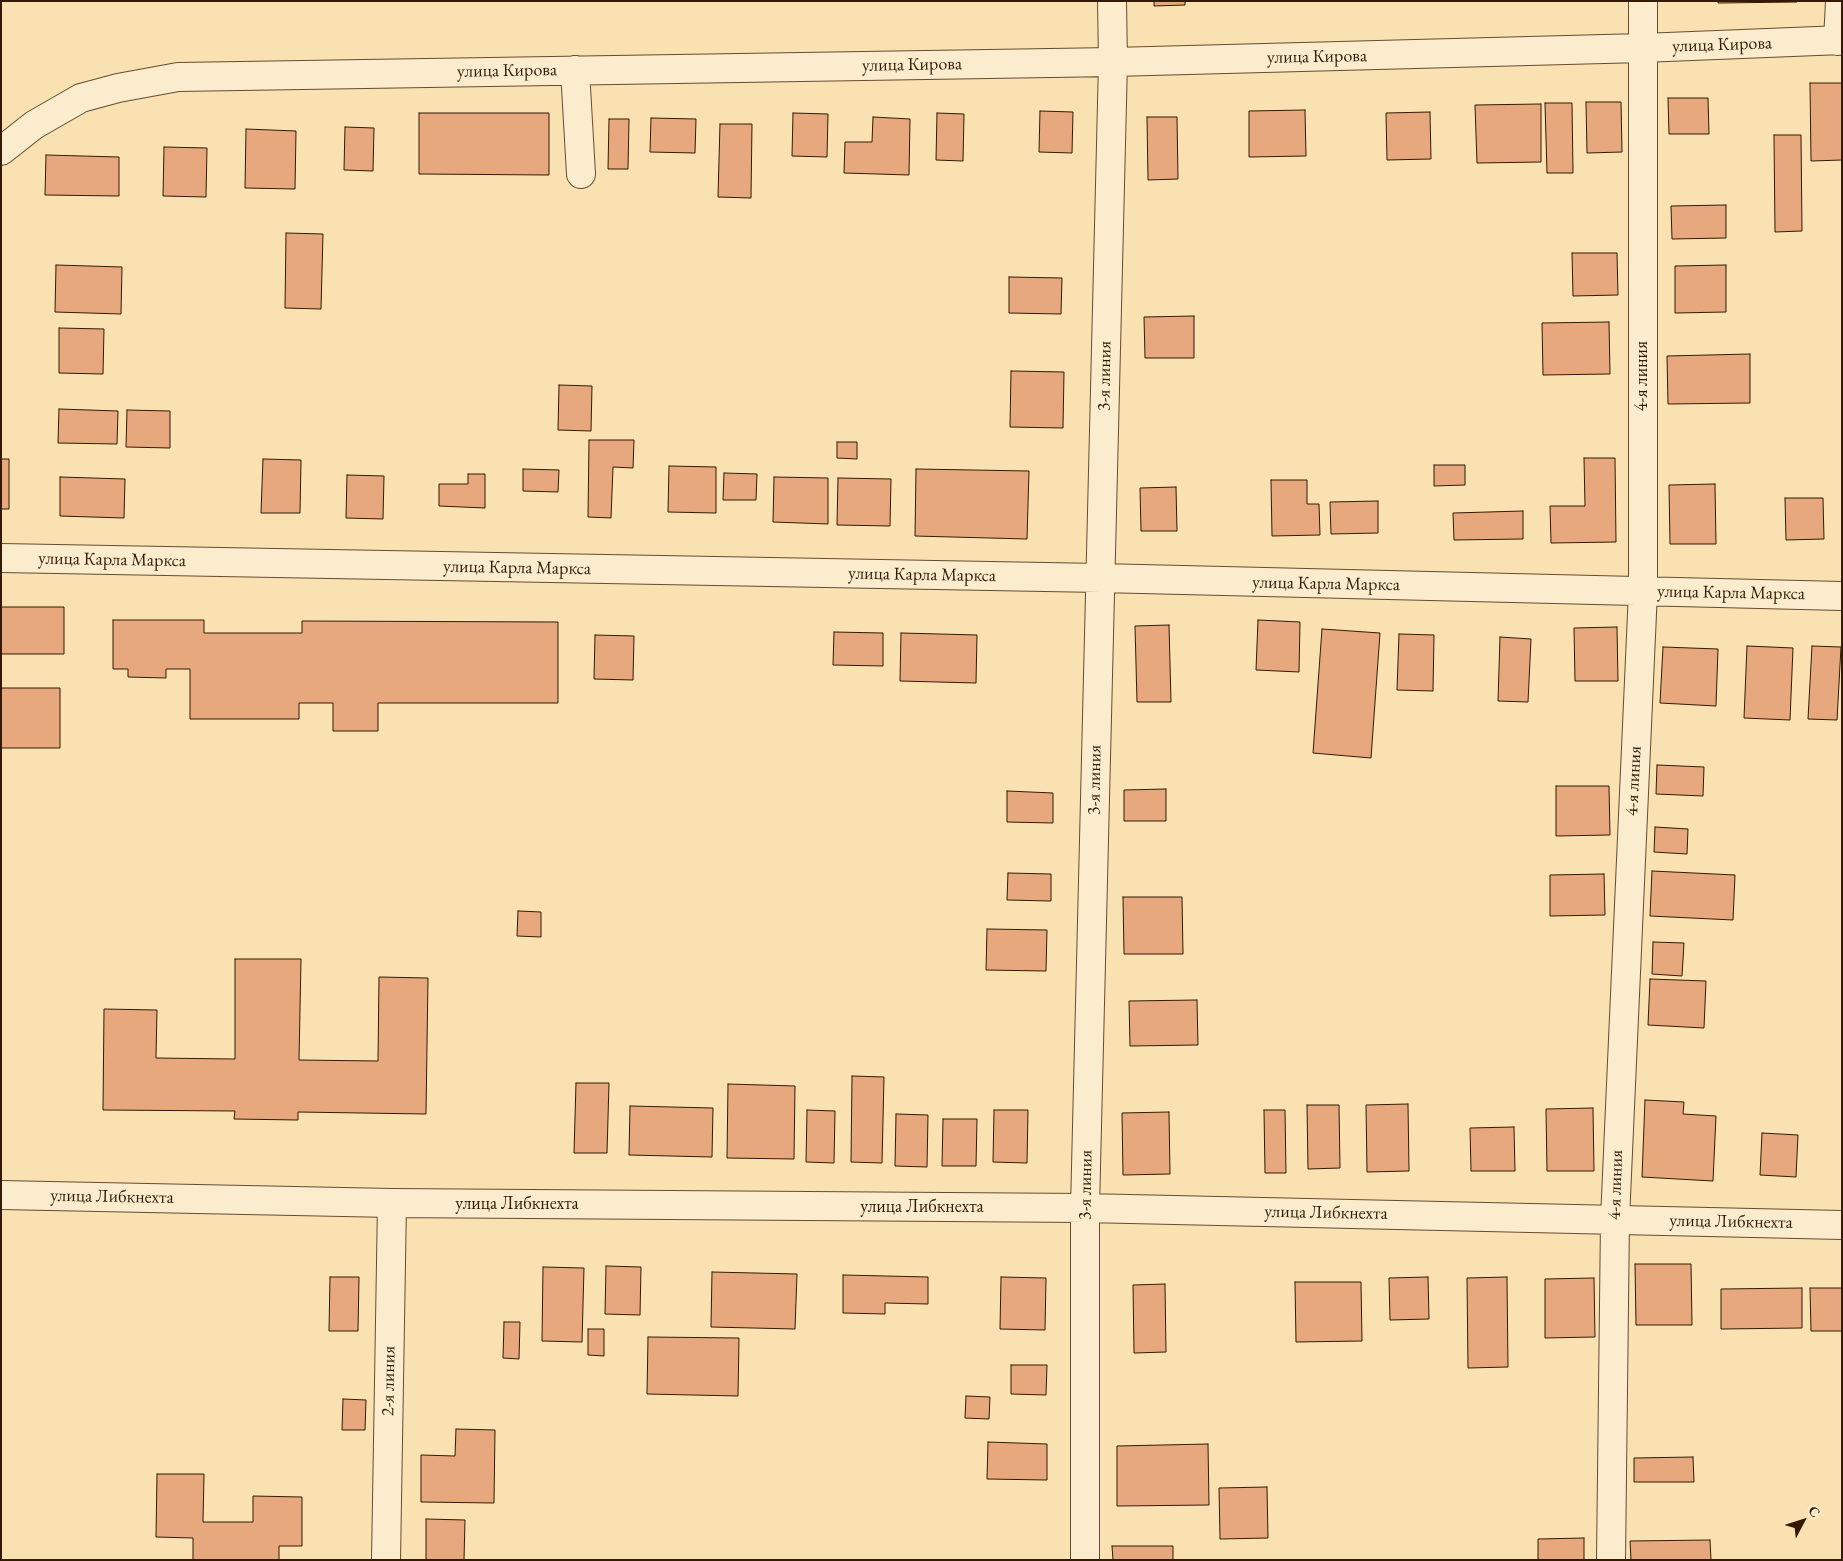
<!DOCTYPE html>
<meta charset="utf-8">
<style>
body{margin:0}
#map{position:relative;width:1843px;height:1561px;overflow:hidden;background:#f9e1b2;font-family:"EB Garamond",serif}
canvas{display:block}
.frame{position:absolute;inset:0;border:2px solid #331a05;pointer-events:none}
.north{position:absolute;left:1778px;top:1496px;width:50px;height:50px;-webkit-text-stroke:4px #fbeccd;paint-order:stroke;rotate:50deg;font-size:14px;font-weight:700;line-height:20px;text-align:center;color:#331a05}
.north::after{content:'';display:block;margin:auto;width:18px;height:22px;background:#331a05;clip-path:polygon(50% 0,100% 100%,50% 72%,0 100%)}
</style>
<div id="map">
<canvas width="1843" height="1561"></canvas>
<div class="frame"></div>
<div class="north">С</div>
</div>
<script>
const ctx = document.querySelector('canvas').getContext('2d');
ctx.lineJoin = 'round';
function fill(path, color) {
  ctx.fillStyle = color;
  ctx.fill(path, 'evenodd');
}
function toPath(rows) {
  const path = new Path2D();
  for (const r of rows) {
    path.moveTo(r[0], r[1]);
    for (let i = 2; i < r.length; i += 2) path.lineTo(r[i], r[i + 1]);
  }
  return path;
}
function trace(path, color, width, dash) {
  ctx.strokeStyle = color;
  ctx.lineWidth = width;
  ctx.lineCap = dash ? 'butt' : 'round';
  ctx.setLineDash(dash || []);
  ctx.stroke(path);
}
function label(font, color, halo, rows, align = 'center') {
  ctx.font = font + ' "EB Garamond",serif';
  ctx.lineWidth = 4;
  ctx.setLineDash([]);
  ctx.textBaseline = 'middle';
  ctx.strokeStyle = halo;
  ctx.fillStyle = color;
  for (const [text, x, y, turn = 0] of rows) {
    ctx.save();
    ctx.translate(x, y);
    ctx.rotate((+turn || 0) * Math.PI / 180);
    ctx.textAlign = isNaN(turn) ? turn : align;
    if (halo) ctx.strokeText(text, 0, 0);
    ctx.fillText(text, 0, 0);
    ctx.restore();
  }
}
const building = toPath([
 [1154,1,1185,1,1185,5,1154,6,1154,1],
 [1718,1,1797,1,1797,2,1718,3,1718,1],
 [1810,83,1842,83,1842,160,1811,161,1810,83],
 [1668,98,1708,98,1709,134,1669,134,1668,98],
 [1586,102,1621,102,1622,152,1587,153,1586,102],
 [1545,103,1572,103,1573,173,1547,173,1545,103],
 [1541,104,1541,162,1477,163,1475,105,1541,104],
 [1305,110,1306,156,1249,157,1249,111,1305,110],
 [1040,111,1073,112,1072,153,1039,152,1040,111],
 [1430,112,1431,159,1387,160,1386,113,1430,112],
 [419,113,549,113,549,175,419,174,419,113],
 [793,113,828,114,827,157,792,156,793,113],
 [937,113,964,114,963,161,936,160,937,113],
 [873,117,910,119,909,175,844,173,845,142,872,142,873,117],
 [1147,117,1177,117,1178,179,1148,180,1147,117],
 [651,118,696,119,695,153,650,152,651,118],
 [609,119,629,119,628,169,608,169,609,119],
 [720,124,752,124,751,198,718,197,720,124],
 [345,127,374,128,373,171,344,170,345,127],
 [246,129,296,131,295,189,245,188,246,129],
 [1774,135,1801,135,1802,231,1775,232,1774,135],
 [164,147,207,148,206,197,163,196,164,147],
 [46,155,119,157,119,196,45,195,46,155],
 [1726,205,1726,238,1672,239,1671,206,1726,205],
 [286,233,323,234,321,309,285,308,286,233],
 [1572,253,1617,253,1618,295,1573,296,1572,253],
 [56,265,122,267,121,314,55,312,56,265],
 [1726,265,1726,312,1675,313,1675,266,1726,265],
 [1009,277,1062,278,1061,314,1009,313,1009,277],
 [1194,316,1194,358,1145,358,1144,317,1194,316],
 [1609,322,1610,374,1543,375,1542,323,1609,322],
 [59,328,104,329,103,374,59,373,59,328],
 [1750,354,1750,403,1668,404,1667,356,1750,354],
 [1011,371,1064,372,1063,428,1010,427,1011,371],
 [559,385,592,386,591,431,558,430,559,385],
 [59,409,118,411,117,444,58,443,59,409],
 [127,410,170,411,170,448,126,447,127,410],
 [589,440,634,440,633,468,613,467,611,518,588,517,589,440],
 [837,442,857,442,857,459,837,458,837,442],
 [1584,458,1615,458,1616,542,1551,543,1550,506,1585,506,1584,458],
 [1,459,9,459,9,509,1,509,1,459],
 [263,459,301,460,300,513,261,513,263,459],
 [1434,465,1465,465,1465,485,1434,486,1434,465],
 [669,466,716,467,716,513,668,512,669,466],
 [523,469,559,470,558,492,523,491,523,469],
 [916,469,1029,471,1027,539,915,536,916,469],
 [724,473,757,474,756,500,723,500,724,473],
 [468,474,485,474,485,508,439,506,439,484,468,484,468,474],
 [347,475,384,476,383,519,346,518,347,475],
 [60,477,125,479,124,518,60,516,60,477],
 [774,477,828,478,828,524,773,522,774,477],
 [838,478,891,479,890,526,837,525,838,478],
 [1271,480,1307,480,1307,504,1319,504,1320,535,1272,536,1271,480],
 [1715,484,1716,544,1670,544,1669,485,1715,484],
 [1176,487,1177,531,1141,531,1140,488,1176,487],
 [1785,498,1823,498,1824,539,1786,540,1785,498],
 [1378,501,1378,533,1331,534,1330,502,1378,501],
 [1523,511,1523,539,1454,540,1453,513,1523,511],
 [1,607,64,607,64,654,1,654,1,607],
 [113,620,204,620,204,633,302,633,302,621,558,622,558,703,378,703,378,731,333,731,333,703,299,703,299,719,190,719,190,669,166,669,166,678,128,677,128,669,113,669,113,620],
 [1258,620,1300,622,1299,672,1256,670,1258,620],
 [1169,625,1171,702,1137,702,1135,626,1169,625],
 [1617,627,1618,681,1575,681,1574,628,1617,627],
 [1322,629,1380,633,1371,758,1313,753,1322,629],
 [834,632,883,633,883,666,833,665,834,632],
 [901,633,977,635,976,683,900,681,901,633],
 [1399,634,1434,635,1433,691,1397,690,1399,634],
 [595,635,634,636,633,680,594,679,595,635],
 [1500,637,1531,639,1528,702,1498,701,1500,637],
 [1747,646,1793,648,1790,720,1744,718,1747,646],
 [1812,646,1841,647,1837,720,1808,719,1812,646],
 [1663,647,1718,649,1716,706,1660,703,1663,647],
 [1,688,60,688,60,748,1,748,1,688],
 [1657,765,1704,767,1703,796,1656,794,1657,765],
 [1556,786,1609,786,1610,835,1556,836,1556,786],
 [1166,789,1166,821,1124,821,1124,790,1166,789],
 [1007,791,1053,793,1053,823,1007,822,1007,791],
 [1655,827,1688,829,1687,854,1654,852,1655,827],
 [1652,871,1735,875,1733,920,1650,916,1652,871],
 [1008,873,1051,874,1051,901,1007,900,1008,873],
 [1604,874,1605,915,1550,916,1550,875,1604,874],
 [1123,897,1182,897,1183,954,1124,954,1123,897],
 [518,911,541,912,541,937,517,936,518,911],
 [987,929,1047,930,1046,971,986,970,987,929],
 [1653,942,1684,943,1682,976,1652,974,1653,942],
 [235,959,301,959,299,1060,378,1061,379,977,428,978,426,1114,298,1112,298,1120,234,1119,235,1111,103,1110,104,1009,157,1010,156,1058,235,1059,235,959],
 [1650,979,1706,981,1704,1028,1648,1025,1650,979],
 [1197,1000,1198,1045,1130,1046,1129,1001,1197,1000],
 [852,1076,884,1077,882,1163,851,1162,852,1076],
 [576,1083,609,1083,607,1153,574,1153,576,1083],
 [728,1084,795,1086,794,1159,727,1158,728,1084],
 [1645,1100,1684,1102,1683,1114,1716,1116,1713,1181,1642,1177,1645,1100],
 [1408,1104,1409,1171,1367,1172,1366,1105,1408,1104],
 [1307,1105,1339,1105,1340,1168,1308,1169,1307,1105],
 [630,1106,713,1108,712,1157,629,1155,630,1106],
 [1593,1108,1594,1171,1547,1171,1546,1109,1593,1108],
 [807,1110,835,1111,834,1163,806,1162,807,1110],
 [994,1110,1028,1110,1027,1163,993,1162,994,1110],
 [1264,1110,1285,1110,1286,1173,1265,1173,1264,1110],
 [1169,1112,1170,1174,1123,1175,1122,1113,1169,1112],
 [896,1114,928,1115,927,1167,895,1166,896,1114],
 [943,1119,977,1119,976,1166,942,1166,943,1119],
 [1514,1127,1515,1171,1471,1171,1470,1128,1514,1127],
 [1762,1133,1798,1135,1796,1177,1760,1175,1762,1133],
 [1635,1264,1691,1264,1692,1325,1636,1325,1635,1264],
 [606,1266,641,1267,640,1315,605,1314,606,1266],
 [543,1267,584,1268,582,1342,542,1341,543,1267],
 [712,1272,797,1274,795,1329,711,1327,712,1272],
 [843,1275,928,1277,928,1304,885,1303,885,1314,843,1313,843,1275],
 [330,1277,359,1277,358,1331,329,1331,330,1277],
 [1001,1277,1046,1278,1045,1330,1000,1329,1001,1277],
 [1428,1277,1429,1319,1390,1320,1389,1278,1428,1277],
 [1507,1277,1508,1367,1468,1368,1467,1278,1507,1277],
 [1594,1278,1595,1337,1545,1338,1545,1279,1594,1278],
 [1295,1282,1361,1282,1362,1341,1296,1342,1295,1282],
 [1165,1284,1166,1352,1134,1353,1133,1285,1165,1284],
 [1802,1288,1802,1328,1721,1329,1721,1289,1802,1288],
 [1810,1288,1842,1288,1842,1331,1811,1331,1810,1288],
 [504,1322,520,1322,519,1359,503,1358,504,1322],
 [588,1329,604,1329,604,1356,588,1355,588,1329],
 [648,1337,739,1338,738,1396,647,1394,648,1337],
 [1011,1365,1047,1365,1046,1395,1011,1394,1011,1365],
 [966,1396,990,1397,989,1419,965,1418,966,1396],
 [343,1399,366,1400,365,1430,342,1430,343,1399],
 [456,1429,495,1430,494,1503,421,1502,421,1455,455,1456,456,1429],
 [988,1442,1047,1444,1047,1480,987,1479,988,1442],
 [1208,1444,1209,1505,1117,1506,1117,1446,1208,1444],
 [1693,1457,1694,1482,1634,1482,1634,1458,1693,1457],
 [157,1474,204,1474,203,1522,253,1522,253,1496,302,1497,302,1546,279,1546,279,1560,193,1560,193,1538,156,1537,157,1474],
 [1267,1487,1268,1538,1220,1539,1219,1488,1267,1487],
 [426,1519,465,1520,464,1560,426,1560,426,1519],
 [1584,1538,1584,1560,1538,1560,1538,1539,1584,1538],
 [1710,1540,1711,1560,1631,1560,1630,1541,1710,1540],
 [1112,1546,1173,1546,1173,1560,1113,1560,1112,1546]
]);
const minor = toPath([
 [1838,41,1840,1],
 [575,70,581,174],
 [1,151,34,125,81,98,118,88,178,77,1113,62,1642,48,1842,40],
 [1,558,1100,578,1842,596],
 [1,1195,392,1203,1085,1208,1842,1225],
 [386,1560,392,1203],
 [1085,1560,1085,1208,1113,62,1112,1],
 [1611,1560,1615,1219,1643,591,1643,1]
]);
const streetNames = [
 ["улица Кирова",1722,45,-2],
 ["улица Кирова",1317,57,-1],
 ["улица Кирова",912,65,-1],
 ["улица Кирова",507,71,-1],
 ["3-я линия",1105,376,-89],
 ["4-я линия",1642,376,-90],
 ["улица Карла Маркса",112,560,1],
 ["улица Карла Маркса",517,568,1],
 ["улица Карла Маркса",922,575,1],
 ["улица Карла Маркса",1326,584,1],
 ["улица Карла Маркса",1731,593,1],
 ["3-я линия",1095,780,-89],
 ["4-я линия",1634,781,-87],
 ["3-я линия",1086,1185,-89],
 ["4-я линия",1616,1185,-88],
 ["улица Либкнехта",112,1197,1],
 ["улица Либкнехта",517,1204],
 ["улица Либкнехта",922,1207],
 ["улица Либкнехта",1326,1213,1],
 ["улица Либкнехта",1731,1222,1],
 ["2-я линия",389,1381,-89]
];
fill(building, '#e6a87c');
trace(building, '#331a05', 1);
trace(minor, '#644c30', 30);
trace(minor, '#fbeccd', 28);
label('18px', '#331a05', '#fbeccd', streetNames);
</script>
